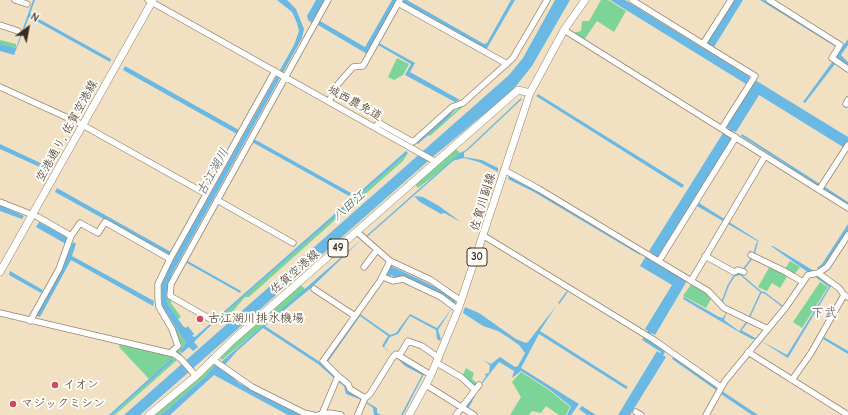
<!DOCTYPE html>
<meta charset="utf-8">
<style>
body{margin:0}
#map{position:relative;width:848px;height:415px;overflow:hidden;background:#f2e0c3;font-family:"Comic Neue",sans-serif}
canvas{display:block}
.north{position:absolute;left:8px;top:8px;width:40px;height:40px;-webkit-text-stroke:3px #fdfcf7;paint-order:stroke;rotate:32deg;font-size:11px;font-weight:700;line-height:16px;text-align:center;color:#3b2a1e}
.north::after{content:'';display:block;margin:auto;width:14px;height:18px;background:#3b2a1e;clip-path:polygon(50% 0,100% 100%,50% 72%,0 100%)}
</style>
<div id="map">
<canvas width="848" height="415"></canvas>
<div class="north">N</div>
</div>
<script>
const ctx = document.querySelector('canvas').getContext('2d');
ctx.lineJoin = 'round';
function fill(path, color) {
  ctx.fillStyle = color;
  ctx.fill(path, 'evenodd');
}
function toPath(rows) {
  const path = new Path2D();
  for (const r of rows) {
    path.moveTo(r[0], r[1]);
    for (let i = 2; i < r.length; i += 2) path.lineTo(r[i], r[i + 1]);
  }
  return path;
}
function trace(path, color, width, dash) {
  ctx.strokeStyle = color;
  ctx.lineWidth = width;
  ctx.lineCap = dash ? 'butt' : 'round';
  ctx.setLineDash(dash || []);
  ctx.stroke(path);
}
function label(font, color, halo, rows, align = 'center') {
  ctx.font = font + ' "Comic Neue","Klee One",sans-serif';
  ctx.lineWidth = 4;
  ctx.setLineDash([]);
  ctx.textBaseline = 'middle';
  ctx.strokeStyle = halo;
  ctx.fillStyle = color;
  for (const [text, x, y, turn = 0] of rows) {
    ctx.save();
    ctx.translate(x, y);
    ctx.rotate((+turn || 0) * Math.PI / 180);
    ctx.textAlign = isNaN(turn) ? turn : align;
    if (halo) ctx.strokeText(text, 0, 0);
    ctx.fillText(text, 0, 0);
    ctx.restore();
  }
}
const green = toPath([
 [548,0,551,0,515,60,430,136,428,135,509,64],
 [601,0,608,0,626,11,614,32,597,21,584,40,573,33,581,31,582,21,589,21],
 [0,40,16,44,16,48,0,44],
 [397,58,409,64,403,75,394,80,388,77],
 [455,148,460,153,459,156,418,188,414,183,430,172],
 [408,153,403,161,346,211,344,212,249,297,245,297,234,310,217,325,214,324,233,306],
 [790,261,800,267,794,275,784,270],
 [770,266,788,275,780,288,772,283,767,291,758,287],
 [820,282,828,287,802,328,793,322],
 [692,283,712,297,706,308,683,296],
 [300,284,306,290,222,360,219,356],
 [166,295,171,299,171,303,181,317,178,319,168,304],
 [162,306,186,343,180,351,182,355,181,356,175,353,182,346],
 [120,344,170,355,176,357,177,360,115,415,112,415,174,360,172,358,149,379,119,347],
 [213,363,219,364,215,365,206,376,168,409,160,415,153,415,203,375],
 [466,368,474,373,472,379,478,384,475,388,462,377],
 [521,372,549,390,570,407,566,415,559,415,546,406,541,413,532,411,529,415,510,415,521,397,512,382]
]);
const water = toPath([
 [33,0,35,0,30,14,111,59,110,62,29,17,14,55,0,51,0,44,16,48],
 [277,0,287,0,296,9,304,29,302,38,172,274,166,295,168,304,183,326,186,328,188,326,194,334,192,336,195,337,406,151,408,153,207,329,194,342,198,347,193,351,189,347,182,353,180,351,186,343,162,306,161,286,167,271,294,45,299,31,297,23,292,12],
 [316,0,325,0,312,23,308,20,307,16],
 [392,0,397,0,367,54,318,25,320,21,365,47],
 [403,0,407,0,484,44,487,43,511,0,515,0,486,50,402,2],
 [555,0,570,0,532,66,512,91,435,155,140,415,124,415,509,75,523,58],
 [610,0,625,0,750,77,746,84],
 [734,0,743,0,714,47,707,43],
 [760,0,764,0,837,45,836,47],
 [848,39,848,45,841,55,848,62,848,67,835,58],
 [379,43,415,63,410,72,460,100,455,102,405,75,411,64,378,45],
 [833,61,835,64,805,103,803,102],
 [125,66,239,130,237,134,123,70],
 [755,80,848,137,848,146,845,144,843,147,759,95,736,132,733,131,729,137,732,139,658,257,656,256,653,260,687,281,655,335,651,333,647,339,666,351,663,355,666,357,630,415,618,415,657,351,660,353,661,352,642,340,648,331,645,329,672,285,640,266,646,256,649,258,652,253,649,251,723,133,725,134,729,129,726,127],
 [538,94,684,185,682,188,536,96],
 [454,109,455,110,448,118,418,144,416,143],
 [742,134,820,184,819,186,741,136],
 [254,139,351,193,349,196,252,142],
 [0,144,49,167,44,175,46,177,44,179,40,176,44,169,0,149],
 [468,149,464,153,464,157,482,160,498,168,498,172,479,162,464,158,452,161,460,153],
 [509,176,536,190,642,252,640,255,534,192,508,179],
 [825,187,848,202,848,204,823,189],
 [57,188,171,252,169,255,55,192],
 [414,196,423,197,439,206,461,222,444,213,441,214,420,202],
 [699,203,759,241,759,242,697,206],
 [0,205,24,216,22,219,0,211],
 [39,222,65,236,68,240,66,244,36,227],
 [848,224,848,231,825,265,819,269,817,268,822,264],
 [362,239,311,288,265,326,317,360,335,376,334,378,318,364,263,328,237,351,222,368,239,383,301,415,288,415,214,375,170,415,160,415,168,409,206,376,215,365,219,364],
 [73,242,76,244,72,256,154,301,153,306,71,260,40,317,35,315,61,270],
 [771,246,773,246,814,271,809,273],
 [186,260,241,291,240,293,185,262],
 [391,266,444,291,456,301,455,305,443,295,404,276,396,278,391,275,389,277,386,276],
 [10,271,43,290,41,293,9,275],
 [816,275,831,286,788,358,761,341,787,355,829,287,814,276],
 [684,297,719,317,723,318,727,311,724,320,739,331,741,330,757,339,752,339,739,332,683,299],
 [556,306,540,331,628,387,626,389,539,334,521,368,579,404,571,415,567,415,571,407,569,405,549,389,521,371,512,378,514,371,499,362,481,385,468,409,466,407,486,376,485,374,489,373,490,365,483,360,491,364,500,357,515,367,518,366,525,353,519,345,509,338,498,331,483,326,463,313,465,307,479,313,516,339,526,343,528,342],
 [452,308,438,330,441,339,440,341,437,339,436,330,410,316,398,334,390,337,384,347,393,355,382,346,388,336,360,316,327,363,326,361,360,314,390,335,396,333,410,314,437,328],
 [824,337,848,351,848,354,823,339],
 [674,356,717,387,716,390,672,359],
 [396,357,424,374,403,415,401,415,422,375,405,366],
 [172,358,174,360,112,415,109,415],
 [339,379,346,384,349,392,377,408,377,413,381,415,374,415,373,408,362,400,346,394,344,386,337,381],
 [722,391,758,415,752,415,721,394],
 [582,406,596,415,587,415,579,409]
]);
const stream = toPath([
 [467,150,521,99],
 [366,237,453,160],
 [754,254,757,243],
 [743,270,752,258],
 [740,274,761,292,765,293,782,306],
 [722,302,728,286,734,276,740,274],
 [559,303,567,292],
 [749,318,761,292],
 [741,330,747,322]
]);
const minor = toPath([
 [15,0,27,4],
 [148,0,436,162],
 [632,0,703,44],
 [769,0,840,45,832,58,848,69],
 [398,3,507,64],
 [0,25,18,31],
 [564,30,848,208],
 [0,87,79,123,206,194],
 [329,101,338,84,353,67,363,66,400,0],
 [846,104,848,100],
 [375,127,379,123,413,142,452,107,463,103,513,58,547,0],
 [722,128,755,76,703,44,731,0],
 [504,170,539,189,708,291,724,308,768,329],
 [819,190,848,145],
 [217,200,293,243],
 [0,202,38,217,71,236,59,269,30,321],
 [357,232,390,261,431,280,461,301],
 [71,236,80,223,98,233,105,222,170,259],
 [484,236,654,340,721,387],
 [751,255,784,271,803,282],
 [705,256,734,272,738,270,744,272],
 [659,261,736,137],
 [364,267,377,250],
 [818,273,839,288,844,295,848,297],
 [383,277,393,281,403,279,441,297,458,310],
 [691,281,765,156],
 [314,289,355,316],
 [0,313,174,354,181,359,196,376],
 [212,320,170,296,171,284,328,0],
 [748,352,848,415],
 [170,353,178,346,172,329,159,307,158,299,158,284,170,259,275,71],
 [399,356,408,341,422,346,439,358],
 [212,359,252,387,304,413,313,415],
 [437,363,461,377,475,390,456,415],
 [338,376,348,384,350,389,365,398,370,394,393,357,396,354,431,375],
 [792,380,811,353,844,295],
 [426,385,474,415],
 [475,390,479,385],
 [636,412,641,415],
 [322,414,338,376,323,361,380,281,390,261],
 [358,414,365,398],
 [318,415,330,413,341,415],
 [706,415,725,381,786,307,808,275,818,273,827,267,848,235]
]);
const major = toPath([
 [0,272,153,0],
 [149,415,196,376,234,339,518,90,530,93],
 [409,415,431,375,458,310,530,93,564,30,585,0]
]);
const markers = [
 [200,319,4,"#d1495b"],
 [55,385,4,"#d1495b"],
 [13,404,4,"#d1495b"]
];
const shields = [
 [338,248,20],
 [477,257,20]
];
const shieldNames = [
 ["49",338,248],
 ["30",477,257]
];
const streetNames = [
 ["城西農免道",355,103,29],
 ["空港通り, 佐賀空港線",67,131,-61],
 ["佐賀川副線",483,202,-73],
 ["佐賀空港線",295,272,-41]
];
const poiNames = [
 ["古江湖川排水機場",208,319],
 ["イオン",63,385],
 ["マジックミシン",21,404]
];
const waterNames = [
 ["古江湖川",213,172,-61],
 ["八田江",349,206,-41]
];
const neighbourhoodNames = [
 ["下武",824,313]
];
fill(green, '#7cd499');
fill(water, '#6ab9e5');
trace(stream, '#6ab9e5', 1.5);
trace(minor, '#968570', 7);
trace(major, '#968570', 8);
trace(minor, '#fff', 5.5);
trace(major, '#fff', 7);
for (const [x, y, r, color] of markers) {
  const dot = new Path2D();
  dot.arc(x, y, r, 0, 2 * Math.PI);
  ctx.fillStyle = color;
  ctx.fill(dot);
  trace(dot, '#fdfcf7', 1.5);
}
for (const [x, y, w] of shields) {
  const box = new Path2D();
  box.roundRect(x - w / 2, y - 9, w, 18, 3);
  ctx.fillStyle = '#fdfcf7';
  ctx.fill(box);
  trace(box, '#3b2a1e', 1);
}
label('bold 11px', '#3b2a1e', null, shieldNames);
label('12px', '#3b2a1e', '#fdfcf7', streetNames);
label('12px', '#3b2a1e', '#fdfcf7', poiNames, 'left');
label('italic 13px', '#4b5c64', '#fdfcf7', waterNames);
label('13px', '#684e60', '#fdfcf7', neighbourhoodNames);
</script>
